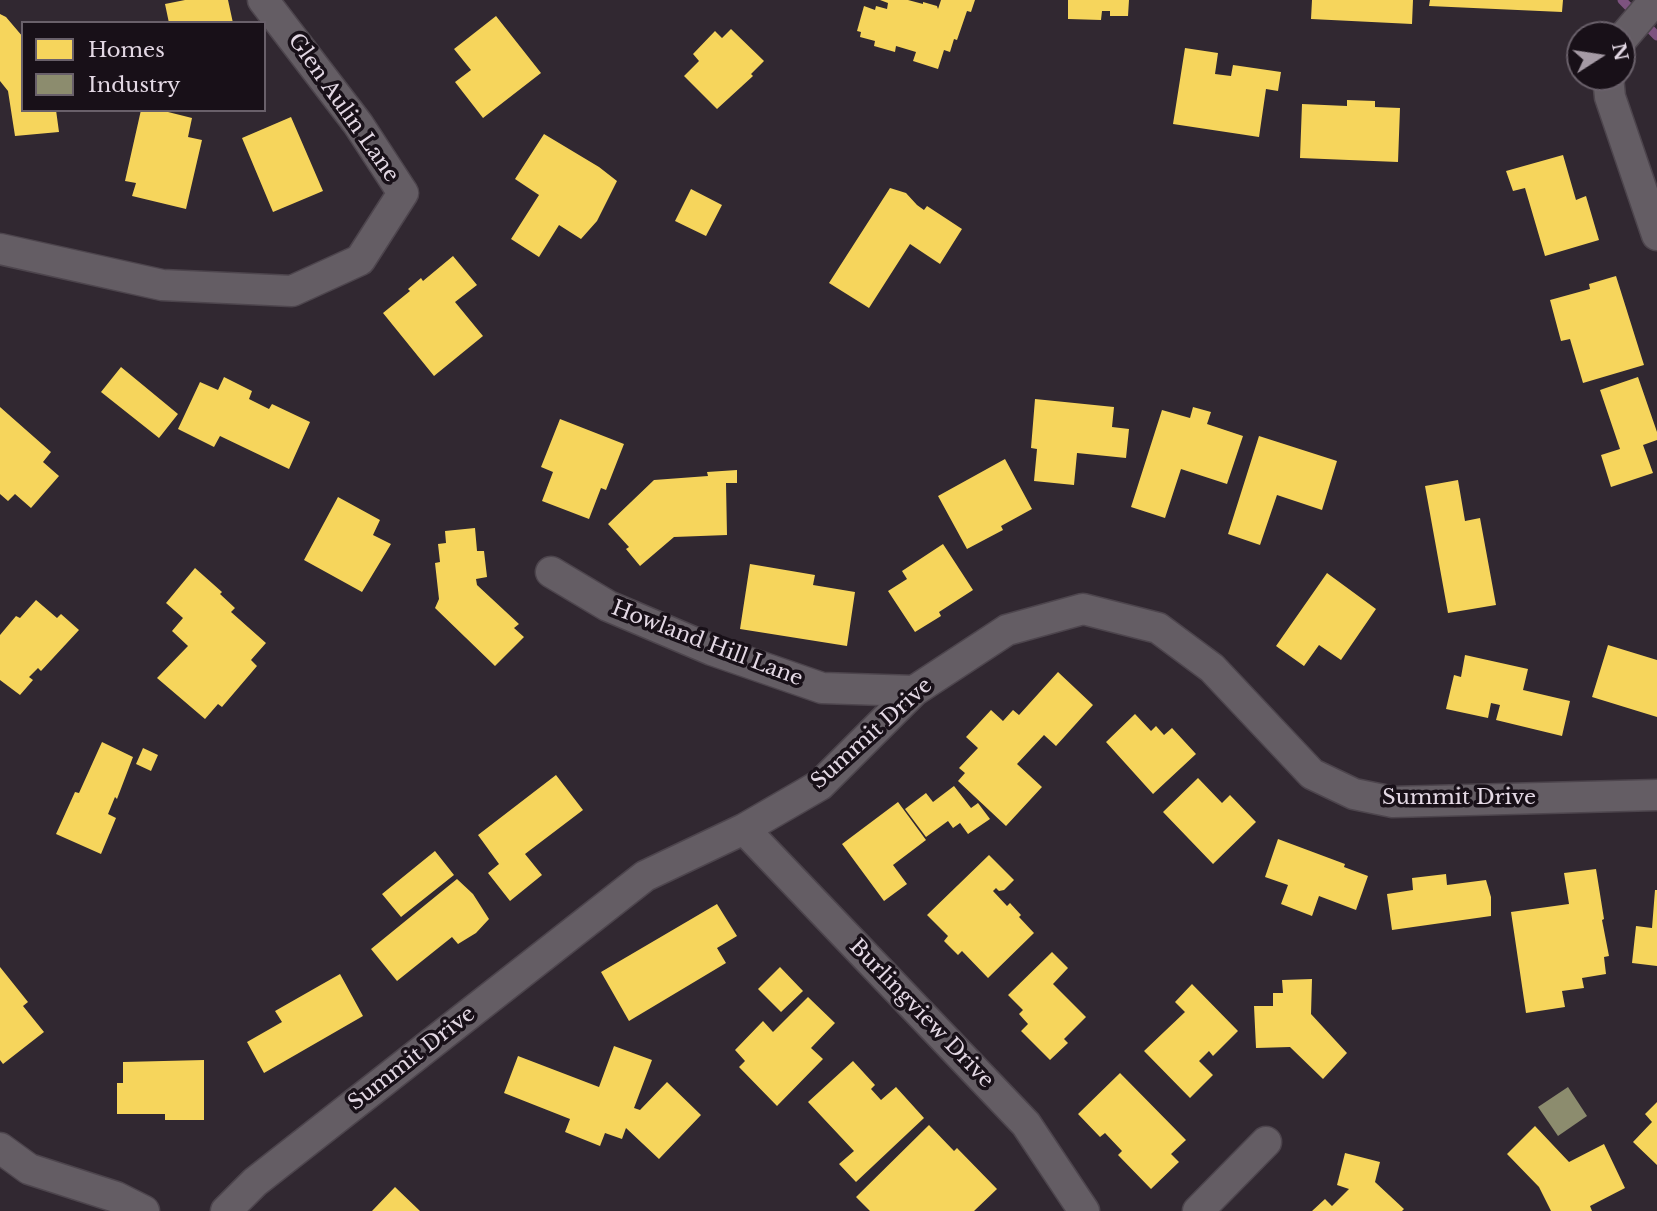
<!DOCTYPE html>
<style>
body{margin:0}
#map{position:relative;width:1657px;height:1211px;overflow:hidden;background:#312831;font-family:"Libre Baskerville",serif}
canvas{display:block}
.legend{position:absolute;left:21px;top:21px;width:245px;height:91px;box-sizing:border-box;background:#181018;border:2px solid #69606a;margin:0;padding:9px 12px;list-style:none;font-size:21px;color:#e3d8e4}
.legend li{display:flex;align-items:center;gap:14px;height:35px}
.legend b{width:35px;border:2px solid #69606a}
.north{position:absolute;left:1566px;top:21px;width:70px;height:70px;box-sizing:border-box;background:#181018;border:2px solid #69606a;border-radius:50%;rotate:78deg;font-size:19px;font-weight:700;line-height:28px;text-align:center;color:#e3d8e4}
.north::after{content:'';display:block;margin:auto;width:24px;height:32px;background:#a59aa5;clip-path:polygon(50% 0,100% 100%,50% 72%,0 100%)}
</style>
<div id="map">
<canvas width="1657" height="1211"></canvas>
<ul class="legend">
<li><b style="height:19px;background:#f6d55c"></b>Homes</li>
<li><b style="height:19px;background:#8c8c6e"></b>Industry</li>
</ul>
<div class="north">N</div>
</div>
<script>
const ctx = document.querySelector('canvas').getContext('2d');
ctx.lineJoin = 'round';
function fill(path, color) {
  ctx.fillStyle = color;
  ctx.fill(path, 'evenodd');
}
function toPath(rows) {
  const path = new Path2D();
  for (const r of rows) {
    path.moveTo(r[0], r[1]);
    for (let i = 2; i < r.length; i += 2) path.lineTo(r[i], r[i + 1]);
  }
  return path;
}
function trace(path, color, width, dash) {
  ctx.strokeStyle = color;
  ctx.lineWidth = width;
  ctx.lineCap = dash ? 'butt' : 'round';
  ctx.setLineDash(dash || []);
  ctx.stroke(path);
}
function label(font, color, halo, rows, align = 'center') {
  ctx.font = font + ' "Libre Baskerville",serif';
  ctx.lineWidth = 7;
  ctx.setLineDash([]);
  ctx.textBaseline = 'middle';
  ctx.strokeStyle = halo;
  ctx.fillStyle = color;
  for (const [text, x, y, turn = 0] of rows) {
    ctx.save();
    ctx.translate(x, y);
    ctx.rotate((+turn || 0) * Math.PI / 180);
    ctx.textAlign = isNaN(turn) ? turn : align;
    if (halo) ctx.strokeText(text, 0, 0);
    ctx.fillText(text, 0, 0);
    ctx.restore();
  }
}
const homes = toPath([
 [185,0,228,0,233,23,169,23,165,4],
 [880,0,908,0,923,4,923,2,937,6,938,9,941,0,975,0,971,12,967,11,957,40,954,39,950,52,944,50,938,69,913,61,916,52,896,46,895,52,874,46,875,41,860,37,861,32,857,31,864,6,875,10,876,6,887,9,888,3],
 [1068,0,1129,0,1128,16,1110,16,1110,11,1102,11,1101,20,1068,19],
 [1312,0,1413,0,1412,24,1311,19],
 [1430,0,1563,0,1562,12,1429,6],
 [0,14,6,17,23,37,23,110,56,110,59,132,15,136,8,91,0,81],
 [496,16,541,73,483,118,455,82,471,70,454,49],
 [731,29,764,61,751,74,753,76,717,109,684,76,699,61,693,54,715,31,722,38],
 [1185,48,1218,53,1215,74,1231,76,1233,65,1281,72,1278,91,1266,89,1259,137,1173,124],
 [1347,100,1375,101,1375,107,1400,108,1398,162,1300,158,1302,104,1347,106],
 [141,110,160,110,192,118,188,137,202,140,186,209,132,196,136,183,125,181],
 [291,117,323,191,273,212,242,138],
 [544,134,599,167,617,181,597,221,581,239,559,225,539,257,511,239,539,195,515,179],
 [1563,155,1576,200,1586,196,1599,240,1545,256,1525,188,1513,191,1506,171],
 [890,188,906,193,917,205,924,210,927,206,962,229,940,264,910,244,869,308,829,283],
 [691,189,722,205,706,236,675,221],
 [453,256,477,285,455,302,483,336,434,376,383,313,410,291,408,289,421,278,423,281],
 [1616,276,1644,365,1583,383,1570,339,1561,341,1550,300,1590,289,1589,284],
 [121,367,178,414,159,438,101,392],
 [224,377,252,391,249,399,269,409,272,404,310,422,289,469,220,436,214,447,178,429,200,382,218,390],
 [1638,377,1657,432,1657,440,1643,445,1653,473,1611,487,1601,455,1620,449,1600,390],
 [1035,399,1114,407,1112,427,1129,429,1126,458,1077,453,1074,485,1034,481,1037,449,1031,448],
 [0,407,51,452,43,462,59,476,31,508,15,494,8,501,0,494],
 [1193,407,1211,412,1207,424,1243,436,1227,484,1181,469,1165,518,1131,507,1162,410,1190,418],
 [560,419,624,444,606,490,601,488,589,519,542,501,553,472,541,467],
 [1259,436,1337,461,1322,510,1277,495,1260,545,1228,534],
 [1005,459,1032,509,1001,526,1003,530,967,549,938,496],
 [737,470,737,483,726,483,727,535,674,537,640,566,626,549,629,547,608,524,654,480,708,476,707,472],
 [1458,480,1465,521,1480,518,1496,605,1448,613,1425,486],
 [338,497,380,520,373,535,391,544,362,592,304,560],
 [475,528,477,551,484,551,487,577,476,579,477,585,519,624,514,628,524,637,495,666,435,608,439,599,435,563,440,562,438,544,446,543,445,531],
 [943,544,973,590,939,612,941,616,915,632,888,591,907,579,902,571],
 [750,564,815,575,813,585,855,592,847,646,740,629],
 [195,568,222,592,220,594,235,608,231,612,266,643,251,660,257,666,222,707,218,704,205,719,157,678,188,646,172,631,183,618,166,603],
 [1327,573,1376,609,1341,660,1319,645,1304,666,1276,646],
 [36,600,57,618,61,614,79,630,41,671,38,668,29,677,33,680,20,695,0,680,0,635,16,616,20,618],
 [1608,645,1657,660,1657,717,1592,697],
 [1465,655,1528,669,1523,690,1570,701,1562,736,1496,720,1500,705,1491,703,1488,718,1446,709,1454,675,1461,677],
 [1058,672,1093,705,1056,746,1044,735,1017,764,1042,787,1006,826,958,781,965,773,959,768,978,748,966,737,991,710,1003,721,1013,710,1019,715],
 [1135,714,1151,731,1156,726,1164,735,1172,728,1196,754,1153,794,1106,742],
 [102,742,133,757,117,799,115,797,108,814,116,818,101,854,56,834,75,792,79,793],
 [143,748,158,755,151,771,136,764],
 [556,775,583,810,525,854,542,875,510,901,488,873,499,864,478,835],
 [1198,778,1222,803,1230,795,1256,822,1213,864,1163,812],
 [954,786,971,808,978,803,990,819,968,834,960,823,953,828,948,821,926,837,905,809,926,793,933,802],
 [898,802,926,840,893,865,907,884,884,901,842,844],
 [1278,839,1345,864,1344,867,1368,876,1356,910,1319,896,1312,916,1281,904,1288,885,1265,877],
 [435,851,454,875,401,917,382,894],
 [989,855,1014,880,1004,890,999,891,996,888,993,891,1007,906,1010,903,1021,915,1019,917,1034,933,988,978,962,951,958,955,944,941,948,936,927,915],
 [1596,869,1604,919,1602,920,1609,956,1604,957,1606,974,1582,978,1584,988,1562,991,1565,1007,1526,1013,1511,912,1569,904,1564,873],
 [1446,874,1447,885,1486,880,1491,897,1491,916,1392,930,1387,894,1413,890,1412,878],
 [457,879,473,894,489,919,476,933,458,944,452,937,397,981,371,949],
 [1655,890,1657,890,1657,966,1632,963,1636,926,1652,928],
 [717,904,737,936,717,948,726,963,629,1021,601,972],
 [1052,952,1068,968,1053,984,1086,1017,1064,1039,1068,1043,1050,1060,1021,1031,1028,1024,1019,1014,1023,1010,1008,995],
 [0,967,28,1002,23,1006,44,1032,3,1064,0,1060],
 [780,967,803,991,781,1012,758,989],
 [340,974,363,1016,264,1073,247,1042,282,1022,275,1011],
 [1312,979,1311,1014,1347,1053,1323,1079,1290,1047,1256,1048,1254,1006,1273,1006,1273,993,1283,993,1282,980],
 [1192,984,1238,1031,1213,1056,1209,1051,1199,1061,1213,1075,1190,1098,1144,1051,1185,1012,1175,1002],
 [808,997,835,1023,811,1048,823,1059,777,1106,739,1067,745,1061,735,1050,763,1021,773,1032],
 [614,1046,652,1060,634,1108,640,1110,667,1082,701,1115,659,1159,626,1128,622,1139,605,1133,600,1146,565,1132,570,1119,504,1093,518,1056,599,1087],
 [204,1060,204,1120,165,1120,165,1114,117,1114,117,1083,123,1083,123,1062],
 [853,1061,875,1085,871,1089,881,1100,896,1087,924,1118,856,1182,839,1164,854,1151,808,1102],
 [1120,1073,1186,1140,1171,1154,1179,1162,1151,1189,1118,1155,1122,1151,1105,1133,1100,1137,1078,1114],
 [1657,1102,1657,1165,1633,1142,1652,1122,1645,1114],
 [929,1125,954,1151,957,1148,997,1189,974,1211,870,1211,856,1197],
 [1535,1126,1569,1162,1604,1144,1625,1188,1590,1206,1592,1211,1551,1211,1539,1187,1507,1154],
 [1345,1153,1380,1162,1375,1182,1404,1209,1402,1211,1312,1211,1325,1199,1332,1206,1349,1189,1337,1185],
 [395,1187,420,1211,372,1211]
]);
const industry = toPath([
 [1568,1087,1587,1116,1558,1136,1538,1107]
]);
const stream = toPath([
 [1622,0,1657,36]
]);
const minor = toPath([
 [1622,39,1655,0],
 [1608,77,1610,97,1657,235],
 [0,249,162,285,292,291,360,260,403,193,358,124,263,0],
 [551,572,608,606,712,650,822,688,914,691],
 [744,829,1026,1124,1084,1211],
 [0,1148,29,1169,116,1197,144,1211],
 [226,1211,255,1182,645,876,744,829,820,785,914,691,1007,630,1083,609,1158,628,1212,668,1312,774,1354,794,1393,802,1657,795],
 [1198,1211,1266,1142]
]);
const streetNames = [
 ["Glen Aulin Lane",343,108,55],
 ["Howland Hill Lane",707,644,21],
 ["Summit Drive",872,734,-42],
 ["Summit Drive",1459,798],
 ["Burlingview Drive",921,1014,46],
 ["Summit Drive",412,1059,-38]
];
fill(homes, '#f6d55c');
fill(industry, '#8c8c6e');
trace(stream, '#7d537f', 9);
trace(minor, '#4d454d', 33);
trace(minor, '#645d64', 30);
label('21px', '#e3d8e4', '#181018', streetNames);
</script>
